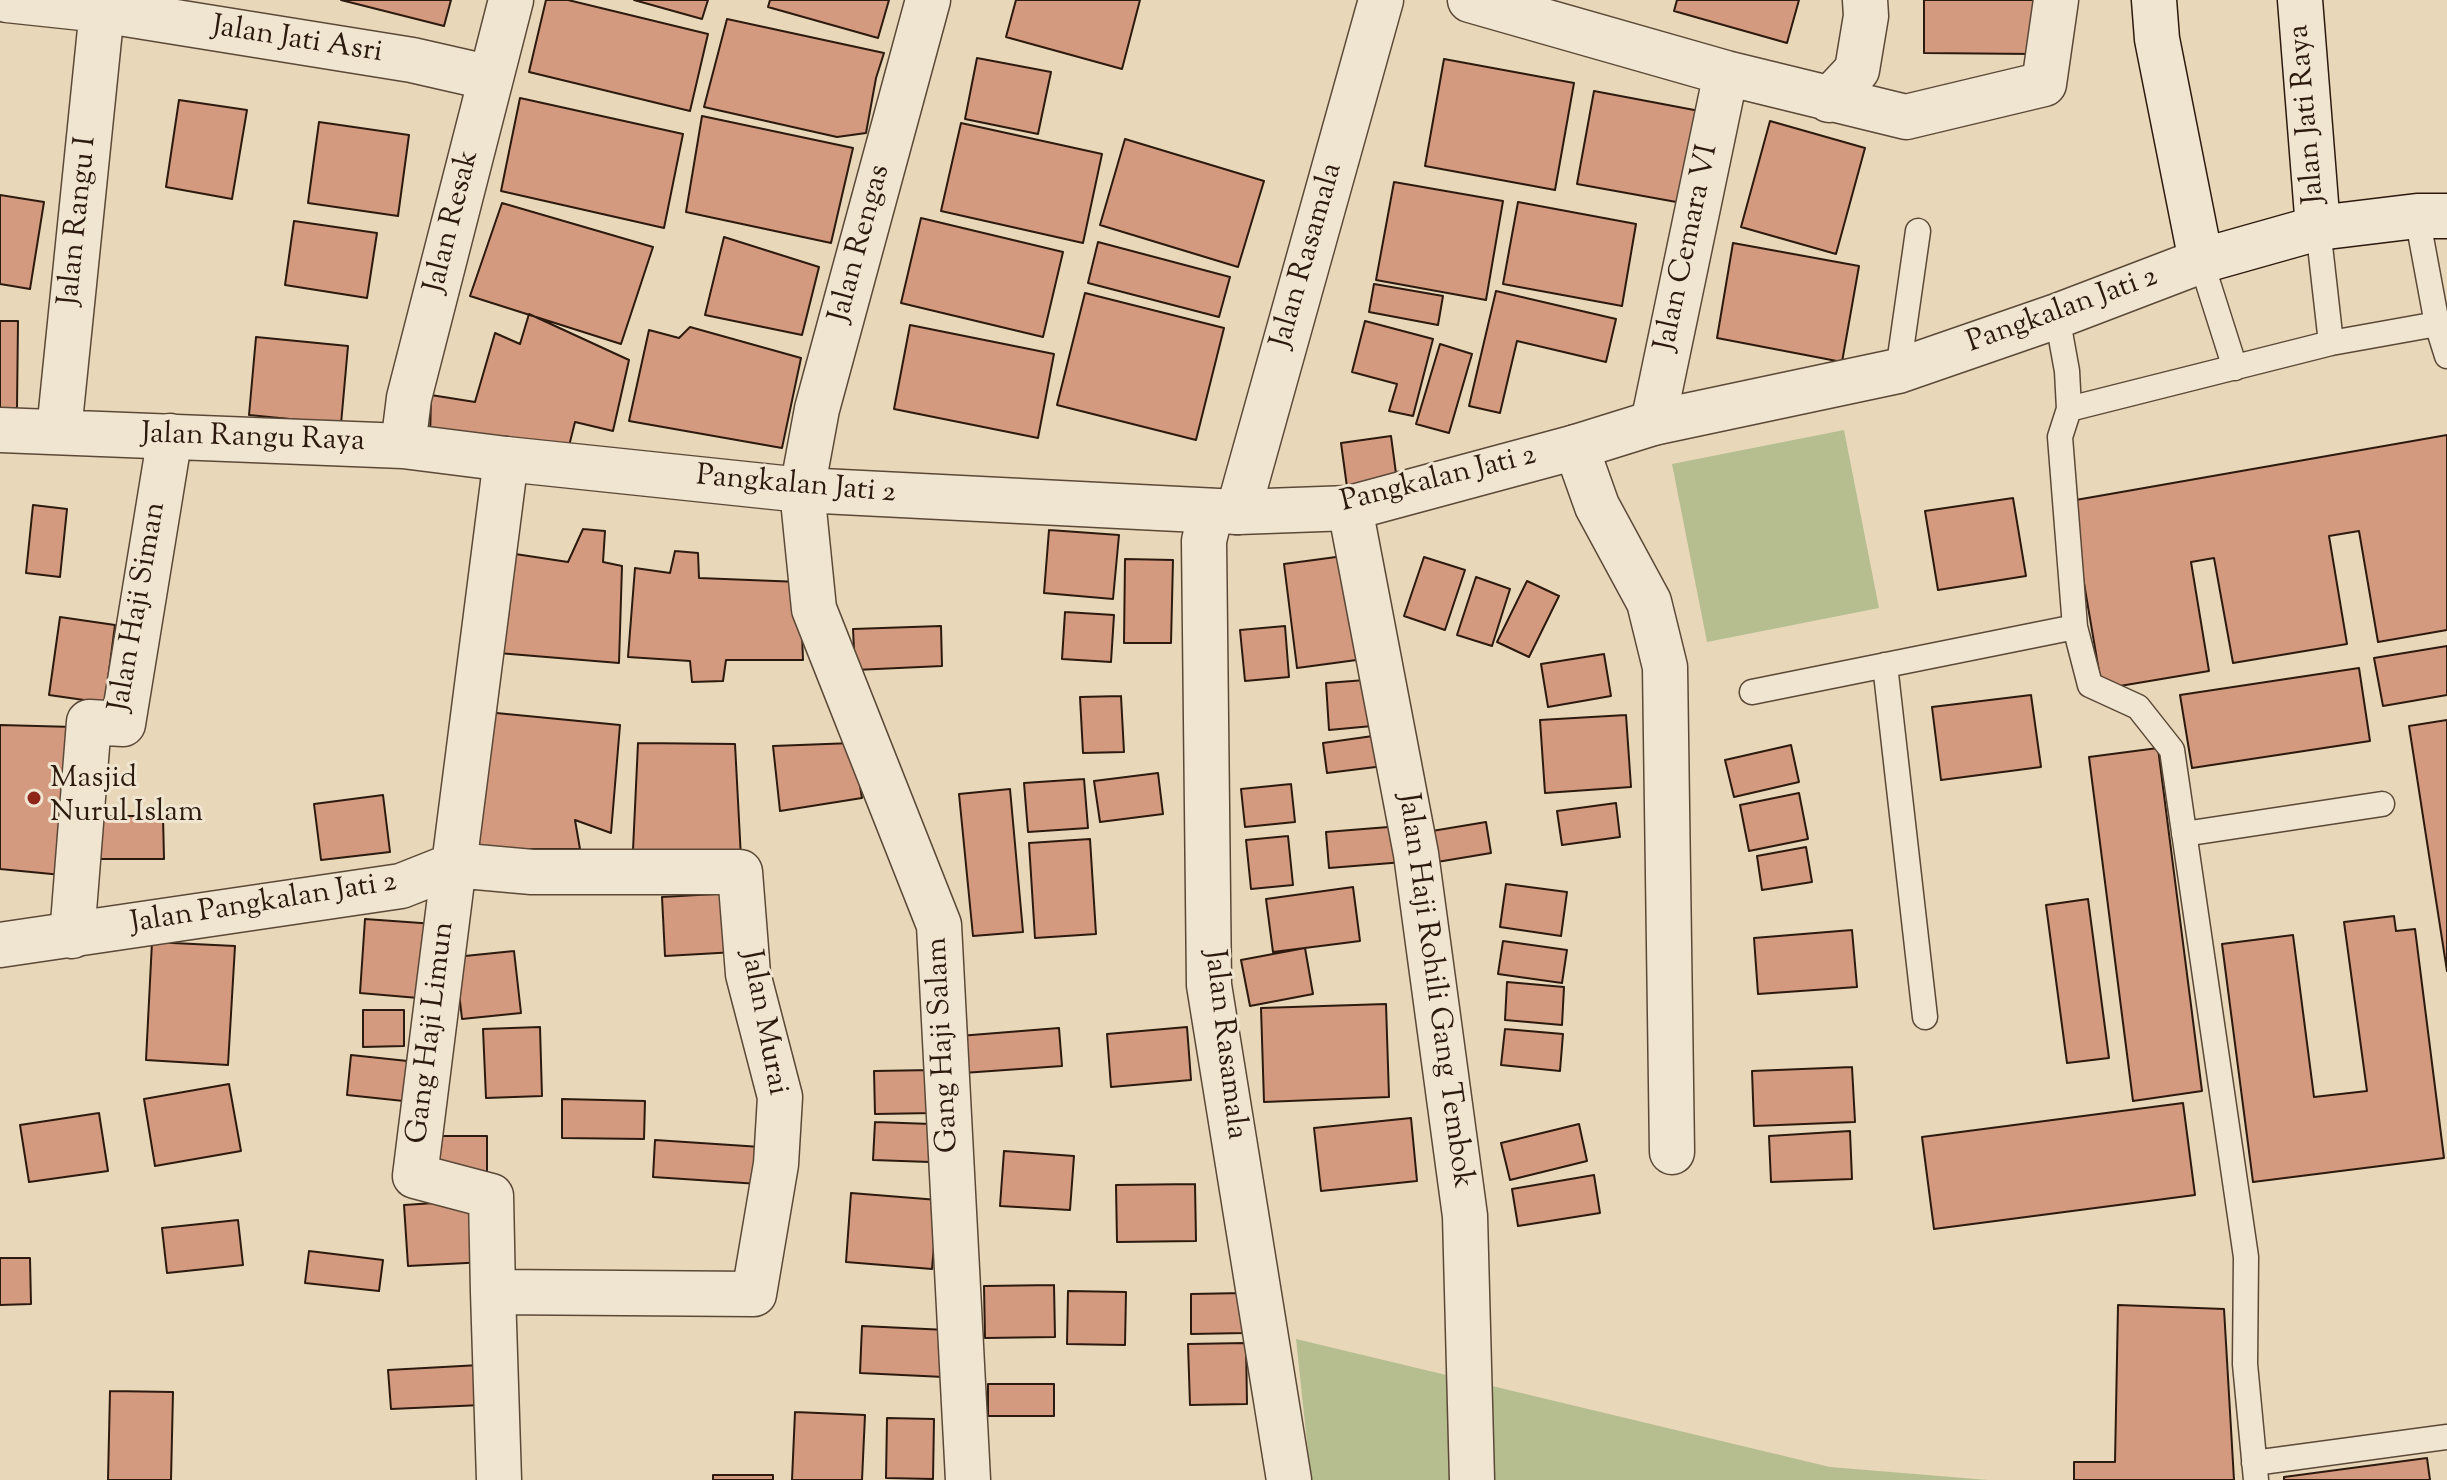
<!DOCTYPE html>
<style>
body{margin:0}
canvas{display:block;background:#e8d7b8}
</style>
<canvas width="2447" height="1480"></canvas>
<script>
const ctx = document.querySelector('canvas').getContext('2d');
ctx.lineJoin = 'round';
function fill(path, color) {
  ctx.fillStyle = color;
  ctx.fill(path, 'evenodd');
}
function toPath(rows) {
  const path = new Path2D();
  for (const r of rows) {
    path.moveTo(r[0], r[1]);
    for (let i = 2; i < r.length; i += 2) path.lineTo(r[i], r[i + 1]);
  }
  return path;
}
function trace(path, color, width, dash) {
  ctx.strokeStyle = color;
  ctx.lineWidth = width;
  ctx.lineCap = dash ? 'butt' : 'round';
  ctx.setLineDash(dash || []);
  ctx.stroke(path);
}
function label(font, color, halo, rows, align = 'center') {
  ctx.font = font + ' "Sorts Mill Goudy",serif';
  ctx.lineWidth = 6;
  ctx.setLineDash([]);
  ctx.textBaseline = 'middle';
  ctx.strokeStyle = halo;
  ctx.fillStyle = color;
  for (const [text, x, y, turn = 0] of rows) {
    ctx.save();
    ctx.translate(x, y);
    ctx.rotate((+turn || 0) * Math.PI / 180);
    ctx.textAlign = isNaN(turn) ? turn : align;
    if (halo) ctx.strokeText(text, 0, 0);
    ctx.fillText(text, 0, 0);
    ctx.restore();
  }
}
const green = toPath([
 [1844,430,1879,608,1707,642,1672,464],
 [1296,1339,1830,1467,1988,1480,1311,1480]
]);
const building = toPath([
 [341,0,451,0,444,26,341,0],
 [546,0,568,0,708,34,690,111,529,72,546,0],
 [634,0,708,0,702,19,634,0],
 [770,0,889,0,878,38,768,7,770,0],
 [1016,0,1140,0,1122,69,1006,37,1016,0],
 [1677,0,1799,0,1787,43,1674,11,1677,0],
 [1924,0,2035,0,2034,54,1924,53,1924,0],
 [727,19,884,53,876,78,866,133,837,137,704,107,727,19],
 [977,58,1051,72,1038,134,965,119,977,58],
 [1444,59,1574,83,1555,190,1425,166,1444,59],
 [1594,91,1710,113,1693,205,1577,184,1594,91],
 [520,98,683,134,664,228,501,191,520,98],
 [179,100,247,110,232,199,166,187,179,100],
 [702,116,853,148,831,243,686,212,702,116],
 [1770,121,1865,148,1836,254,1741,227,1770,121],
 [319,122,409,135,398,216,308,203,319,122],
 [961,123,1102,154,1083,243,941,211,961,123],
 [1125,139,1264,181,1238,267,1100,225,1125,139],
 [1394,182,1503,201,1486,300,1376,280,1394,182],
 [0,195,44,202,30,289,0,284,0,195],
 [1518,202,1636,224,1622,306,1503,284,1518,202],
 [502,203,653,247,621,344,470,296,502,203],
 [921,218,1063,252,1043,337,901,303,921,218],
 [294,221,377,233,367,298,285,285,294,221],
 [724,237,819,267,802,335,705,315,724,237],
 [1098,242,1230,277,1219,317,1088,283,1098,242],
 [1733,243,1859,266,1842,362,1717,338,1733,243],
 [1374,284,1443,296,1438,325,1369,312,1374,284],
 [1496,291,1616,319,1606,362,1517,341,1500,413,1469,406,1496,291],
 [1085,293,1224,328,1196,440,1057,405,1085,293],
 [529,314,629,360,613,431,575,422,568,450,430,439,431,395,475,402,495,333,520,344,529,314],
 [0,321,18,321,17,408,0,408,0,321],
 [1365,321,1433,339,1413,416,1389,411,1397,384,1352,372,1365,321],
 [910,325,1054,354,1038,438,894,409,910,325],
 [690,327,801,358,782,448,629,421,649,330,679,338,690,327],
 [256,337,348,346,341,424,249,415,256,337],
 [1440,344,1472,354,1449,433,1416,424,1440,344],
 [2447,435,2447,630,2378,642,2359,531,2329,536,2347,644,2233,663,2214,558,2191,562,2209,671,2102,689,2070,501,2447,435],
 [1391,436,1397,481,1347,487,1341,443,1391,436],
 [2013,498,2026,576,1938,590,1925,511,2013,498],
 [33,505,67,509,60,577,26,573,33,505],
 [583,529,605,531,603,562,622,566,619,663,498,653,509,612,497,609,502,552,568,562,583,529],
 [1049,530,1119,535,1113,599,1044,593,1049,530],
 [675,551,698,553,699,578,800,582,803,660,726,660,723,681,692,682,690,661,628,657,635,568,670,573,675,551],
 [1351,555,1364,659,1297,668,1284,564,1351,555],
 [1424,557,1465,570,1445,630,1404,616,1424,557],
 [1125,559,1173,560,1171,643,1124,643,1125,559],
 [1476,577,1510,589,1492,646,1457,635,1476,577],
 [1527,581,1559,596,1529,657,1497,642,1527,581],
 [1065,612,1114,615,1111,662,1062,659,1065,612],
 [60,617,115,625,105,703,49,695,60,617],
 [941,626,942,666,855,670,853,629,941,626],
 [1285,626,1289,677,1245,681,1240,630,1285,626],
 [2447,646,2447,695,2383,706,2374,658,2447,646],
 [1604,654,1611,696,1548,707,1541,664,1604,654],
 [2359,668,2370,741,2192,768,2180,695,2359,668],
 [1379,679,1383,725,1329,730,1326,683,1379,679],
 [2031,695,2041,767,1941,780,1932,707,2031,695],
 [1121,696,1124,752,1083,753,1080,697,1121,696],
 [486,712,620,725,611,833,575,820,580,849,474,849,486,712],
 [1626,715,1631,787,1545,793,1540,720,1626,715],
 [2447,720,2447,971,2409,726,2447,720],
 [0,725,74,727,62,875,0,869,0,725],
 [1380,735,1384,766,1327,773,1323,743,1380,735],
 [638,743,735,744,741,858,633,850,638,743],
 [853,743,862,798,780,811,773,746,853,743],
 [1791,745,1799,782,1734,797,1725,760,1791,745],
 [2158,748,2202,1091,2133,1101,2089,757,2158,748],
 [1158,773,1163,814,1100,822,1094,781,1158,773],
 [1084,779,1088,828,1028,832,1024,783,1084,779],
 [1291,784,1295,822,1245,827,1241,789,1291,784],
 [1010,789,1023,932,973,936,959,794,1010,789],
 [1799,793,1808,839,1749,851,1740,805,1799,793],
 [383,795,390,852,321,860,314,804,383,795],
 [1616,803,1620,837,1562,845,1557,811,1616,803],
 [90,816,163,816,164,859,90,859,90,816],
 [1486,822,1491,853,1425,864,1420,833,1486,822],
 [1401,826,1404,862,1329,868,1326,832,1401,826],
 [1288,836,1293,885,1251,889,1246,840,1288,836],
 [1090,839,1096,934,1035,938,1029,843,1090,839],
 [1806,847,1812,882,1762,890,1757,856,1806,847],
 [1506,884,1567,892,1561,936,1500,927,1506,884],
 [1353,887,1360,941,1273,952,1266,899,1353,887],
 [733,893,736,952,665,956,662,897,733,893],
 [2088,899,2109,1058,2067,1063,2046,905,2088,899],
 [2394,916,2396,931,2415,929,2444,1158,2253,1182,2222,944,2293,935,2314,1097,2367,1091,2344,922,2394,916],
 [365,919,435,924,430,999,360,993,365,919],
 [1852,930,1857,987,1758,994,1754,938,1852,930],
 [1503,941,1567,950,1562,983,1498,974,1503,941],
 [152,942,235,946,228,1065,146,1060,152,942],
 [1305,948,1313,994,1250,1006,1241,960,1305,948],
 [514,951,521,1013,462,1019,455,957,514,951],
 [1507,982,1564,987,1562,1025,1505,1020,1507,982],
 [1386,1004,1389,1097,1264,1102,1261,1008,1386,1004],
 [363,1010,404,1010,404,1046,363,1047,363,1010],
 [540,1027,542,1096,486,1098,483,1029,540,1027],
 [1187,1027,1191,1080,1111,1087,1107,1034,1187,1027],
 [1059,1028,1062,1066,963,1073,959,1036,1059,1028],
 [1505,1029,1563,1034,1560,1071,1501,1065,1505,1029],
 [351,1055,417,1062,413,1102,347,1095,351,1055],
 [1852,1067,1855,1122,1754,1126,1752,1071,1852,1067],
 [933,1070,934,1113,875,1114,874,1071,933,1070],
 [229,1084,241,1151,155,1166,144,1099,229,1084],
 [562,1099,645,1101,644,1139,562,1138,562,1099],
 [2183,1103,2195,1195,1934,1229,1922,1137,2183,1103],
 [99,1113,108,1171,29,1182,20,1125,99,1113],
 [1411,1118,1417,1181,1321,1191,1314,1128,1411,1118],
 [875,1122,931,1124,930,1162,873,1160,875,1122],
 [1579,1124,1587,1161,1510,1180,1501,1143,1579,1124],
 [1850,1131,1852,1179,1771,1182,1769,1136,1850,1131],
 [439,1136,487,1136,487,1177,438,1177,439,1136],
 [655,1140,761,1147,759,1184,653,1177,655,1140],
 [1004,1151,1074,1156,1070,1210,1000,1206,1004,1151],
 [1594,1175,1600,1213,1518,1226,1512,1189,1594,1175],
 [1195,1184,1196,1241,1117,1242,1116,1185,1195,1184],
 [851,1193,938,1200,932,1269,846,1262,851,1193],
 [482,1200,486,1262,408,1266,404,1205,482,1200],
 [238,1220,243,1265,167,1273,162,1228,238,1220],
 [309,1251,383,1260,379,1291,305,1283,309,1251],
 [0,1258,30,1258,31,1304,0,1305,0,1258],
 [1054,1285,1055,1337,985,1338,984,1286,1054,1285],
 [1068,1291,1126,1292,1125,1345,1067,1344,1068,1291],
 [1244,1293,1245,1333,1191,1334,1191,1294,1244,1293],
 [2118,1305,2224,1309,2234,1480,2074,1480,2074,1462,2115,1462,2118,1305],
 [862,1326,947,1330,944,1377,860,1373,862,1326],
 [1246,1343,1247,1404,1190,1405,1188,1344,1246,1343],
 [480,1365,482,1405,391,1409,388,1370,480,1365],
 [988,1384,1054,1384,1054,1416,988,1416,988,1384],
 [110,1391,173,1392,171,1480,108,1480,110,1391],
 [795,1412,865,1415,862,1480,792,1480,795,1412],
 [887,1418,934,1419,933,1479,886,1478,887,1418],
 [2427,1458,2430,1480,2284,1480,2284,1477,2427,1458],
 [713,1475,773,1475,773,1480,713,1480,713,1475]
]);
const service = toPath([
 [2417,216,2437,324,2447,356],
 [2318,228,2331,343],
 [2201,261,2235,368],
 [2057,316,2067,371,2069,409,2060,437,2075,627,2090,685,2138,707,2172,750,2246,1257,2245,1364,2256,1480],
 [1898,371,1918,231],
 [2069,409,2331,343,2437,324],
 [1885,665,1925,1017],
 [1752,692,2075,627],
 [2184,834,2382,804],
 [2254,1463,2447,1437]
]);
const minor = toPath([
 [7,0,101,10,412,60,491,78],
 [928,0,817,409,802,490,814,609,939,925,968,1480],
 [1470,0,1726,73,1906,117,2044,84,2056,0],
 [1829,100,1857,70,1866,16,1865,0],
 [1653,423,1726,73],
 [0,430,403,446,506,459],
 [59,431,103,0],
 [403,446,409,398,511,0],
 [1576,447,1597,506,1649,602,1665,667,1672,1152],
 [1350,508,1416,854,1465,1216,1472,1480],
 [1211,511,1204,541,1209,985,1289,1480],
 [1238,512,1381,0],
 [72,936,89,722,123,724,170,436],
 [493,1292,754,1294,776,1164,780,1097,748,974,740,872,532,872,454,865,415,1176,491,1196,493,1292,499,1480]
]);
const tertiary = toPath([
 [0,945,401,886,454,865,506,459,802,490,1238,512,1350,508,1576,447,1653,423,1898,371,2057,316,2201,261]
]);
const secondary = toPath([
 [2154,0,2157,39,2201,261,2318,228,2417,216,2447,216],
 [2300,0,2318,228]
]);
const markers = [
 [34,798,8,"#8f2418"]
];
const streetNames = [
 ["Jalan Jati Asri",297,42,9],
 ["Jalan Jati Raya",2309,114,-95],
 ["Jalan Rangu I",80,221,-84],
 ["Jalan Resak",454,222,-76],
 ["Jalan Rengas",862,244,-75],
 ["Jalan Cemara VI",1689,248,-78],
 ["Jalan Rasamala",1309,256,-74],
 ["Pangkalan Jati 2",2063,312,-20],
 ["Jalan Rangu Raya",253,440,2],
 ["Pangkalan Jati 2",1439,481,-14],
 ["Pangkalan Jati 2",796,487,5],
 ["Jalan Haji Siman",140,607,-80],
 ["Jalan Pangkalan Jati 2",264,905,-9],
 ["Jalan Haji Rohili Gang Tembok",1433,991,82],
 ["Jalan Murai",762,1023,79],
 ["Gang Haji Limun",433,1033,-83],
 ["Gang Haji Salam",945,1045,-93],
 ["Jalan Rasamala",1223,1045,83]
];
const poiNames = [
 ["Masjid",50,781],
 ["Nurul Islam",50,815]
];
fill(green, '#b6be8f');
fill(building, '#d49a7f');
trace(building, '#2c1a0e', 2);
trace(service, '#5b4938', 27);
trace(minor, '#5b4938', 47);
trace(tertiary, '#5b4938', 47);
trace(secondary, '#2c1a0e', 47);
trace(service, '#f0e5d1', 24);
trace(minor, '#f0e5d1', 44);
trace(tertiary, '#f0e5d1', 44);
trace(secondary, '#f0e5d1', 44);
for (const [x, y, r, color] of markers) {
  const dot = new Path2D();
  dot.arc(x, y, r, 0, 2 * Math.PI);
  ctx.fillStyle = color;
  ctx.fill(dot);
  trace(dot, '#f0e5d1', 3);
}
label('30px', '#2c1a0e', '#f0e5d1', streetNames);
label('30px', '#2c1a0e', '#f0e5d1', poiNames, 'left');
</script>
